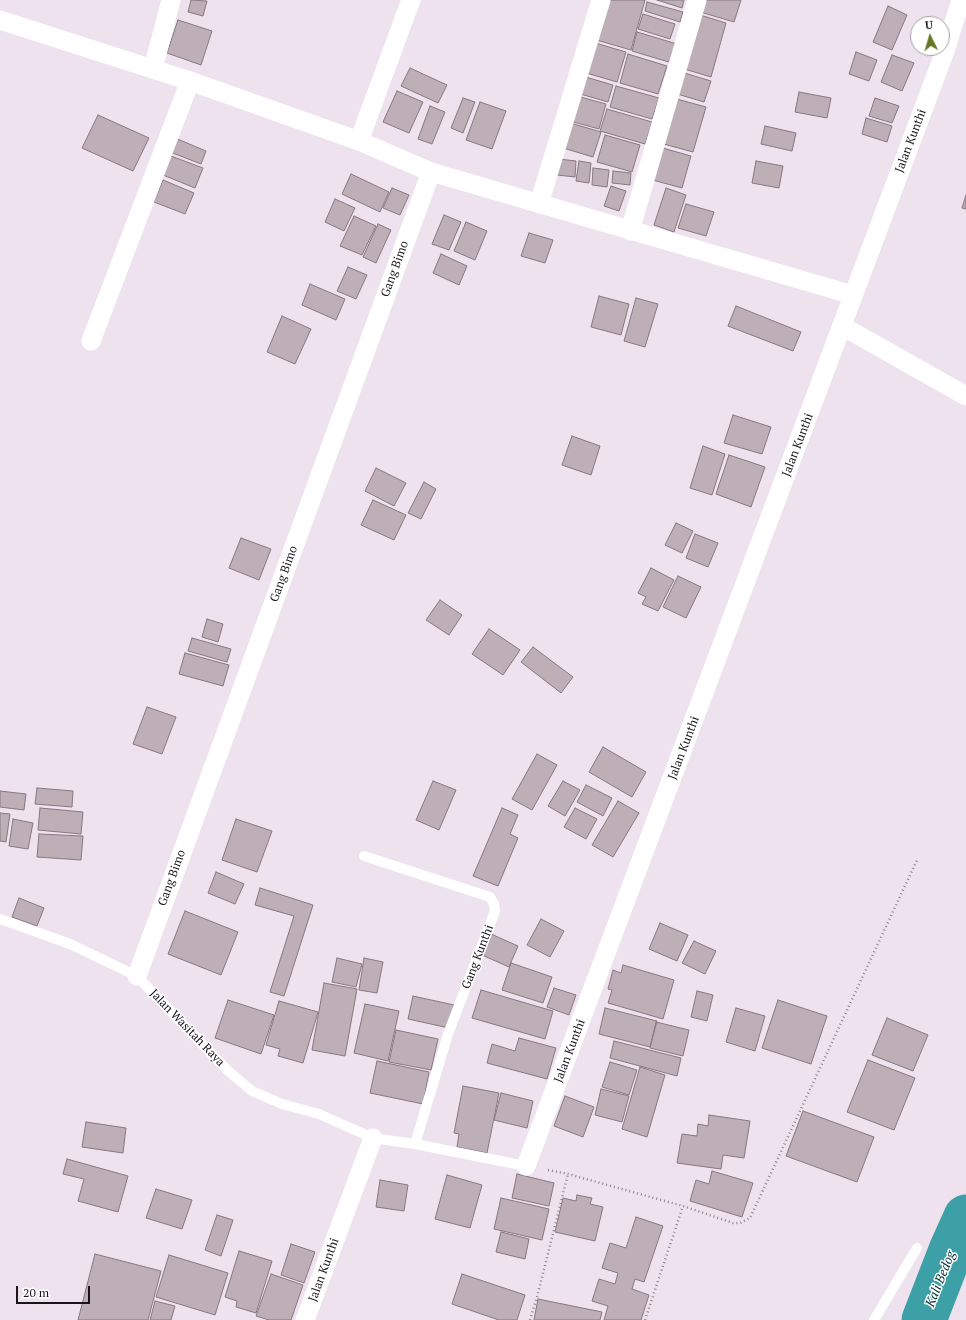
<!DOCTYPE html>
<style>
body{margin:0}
#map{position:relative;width:966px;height:1320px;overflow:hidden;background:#ede2ee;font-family:"PT Serif",serif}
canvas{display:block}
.north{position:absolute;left:910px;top:16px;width:40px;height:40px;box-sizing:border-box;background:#fff;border:1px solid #a3a1a3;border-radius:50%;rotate:355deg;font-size:11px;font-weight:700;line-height:16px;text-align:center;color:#191519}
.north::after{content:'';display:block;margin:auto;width:14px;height:18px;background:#667827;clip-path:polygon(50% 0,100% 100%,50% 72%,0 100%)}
.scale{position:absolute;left:16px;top:1286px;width:74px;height:18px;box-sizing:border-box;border:2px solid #191519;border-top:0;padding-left:5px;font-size:12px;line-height:14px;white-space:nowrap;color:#191519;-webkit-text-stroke:3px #fff;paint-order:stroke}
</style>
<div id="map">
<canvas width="966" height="1320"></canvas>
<div class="north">U</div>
<div class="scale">20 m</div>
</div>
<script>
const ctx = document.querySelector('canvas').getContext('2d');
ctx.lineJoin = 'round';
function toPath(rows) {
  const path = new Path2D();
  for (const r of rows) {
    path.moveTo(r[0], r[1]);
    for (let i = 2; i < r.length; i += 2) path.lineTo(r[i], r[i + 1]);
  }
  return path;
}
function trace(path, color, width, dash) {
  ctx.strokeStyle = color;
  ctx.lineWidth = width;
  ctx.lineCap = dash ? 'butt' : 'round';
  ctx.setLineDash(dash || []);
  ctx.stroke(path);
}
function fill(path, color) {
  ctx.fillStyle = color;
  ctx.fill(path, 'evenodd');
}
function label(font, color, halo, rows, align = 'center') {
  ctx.font = font + ' "PT Serif",serif';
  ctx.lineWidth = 3;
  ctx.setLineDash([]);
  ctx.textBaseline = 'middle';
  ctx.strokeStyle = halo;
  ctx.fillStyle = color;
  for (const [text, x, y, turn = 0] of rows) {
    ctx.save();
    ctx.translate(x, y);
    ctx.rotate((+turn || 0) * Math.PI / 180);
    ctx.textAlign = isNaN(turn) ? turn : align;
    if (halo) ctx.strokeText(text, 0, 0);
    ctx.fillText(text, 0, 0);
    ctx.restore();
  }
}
const river = toPath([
 [924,1320,952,1248,966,1217]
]);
const building = toPath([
 [191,0,207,1,203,16,188,12,191,0],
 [605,0,645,0,631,50,593,39,605,0],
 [657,0,684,0,682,8,657,0],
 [700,0,741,0,734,22,697,11,700,0],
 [647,2,683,12,680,22,645,11,647,2],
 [888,6,907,15,892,50,873,42,888,6],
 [643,14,675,24,670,39,638,29,643,14],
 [697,14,726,23,711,77,681,68,697,14],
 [178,20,212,31,201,65,167,53,178,20],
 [637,32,677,44,672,63,632,51,637,32],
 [592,42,626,52,617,82,583,72,592,42],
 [856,52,877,60,869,81,849,74,856,52],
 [628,54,667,66,658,94,620,83,628,54],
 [892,55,914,63,902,91,881,82,892,55],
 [410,68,447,85,438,103,401,86,410,68],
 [681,72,711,81,704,102,674,93,681,72],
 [582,76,613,85,608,102,577,93,582,76],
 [616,86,659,98,652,119,610,107,616,86],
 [397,91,423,102,409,133,383,122,397,91],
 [799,92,831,98,827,118,795,112,799,92],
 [577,96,606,104,599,129,570,121,577,96],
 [463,98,475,102,463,133,451,128,463,98],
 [673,98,706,107,693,152,660,143,673,98],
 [875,98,899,106,892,123,869,116,875,98],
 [480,102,506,111,492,149,466,140,480,102],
 [430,106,445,112,432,144,418,139,430,106],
 [607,109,652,122,645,144,600,131,607,109],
 [98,115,149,138,133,171,82,148,98,115],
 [866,118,892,126,887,142,862,134,866,118],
 [567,122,601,132,593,157,560,147,567,122],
 [765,126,796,133,792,151,761,144,765,126],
 [605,135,640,145,632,172,597,162,605,135],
 [175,138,206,151,201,164,170,152,175,138],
 [659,147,691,156,682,188,649,179,659,147],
 [171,156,203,168,195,188,163,175,171,156],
 [559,159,576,161,575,177,557,175,559,159],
 [579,161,591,163,589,183,576,181,579,161],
 [756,161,783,166,779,188,752,183,756,161],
 [593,168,609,170,607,187,592,185,593,168],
 [613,171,631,173,630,185,612,183,613,171],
 [351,174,389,192,380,212,342,194,351,174],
 [163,180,194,193,185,214,154,202,163,180],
 [611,186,626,191,619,211,604,206,611,186],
 [392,188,409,195,400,215,383,208,392,188],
 [666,188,686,195,674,232,654,225,666,188],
 [966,195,966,209,962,208,966,195],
 [335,199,355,208,344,231,325,222,335,199],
 [686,204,714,212,706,236,678,228,686,204],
 [444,215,461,222,449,250,432,244,444,215],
 [354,216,376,226,362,255,340,246,354,216],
 [466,222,487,231,475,260,454,251,466,222],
 [378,224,391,230,376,263,363,257,378,224],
 [529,233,553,240,545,263,521,256,529,233],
 [441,254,467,266,459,285,433,273,441,254],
 [348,267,367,275,356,299,337,291,348,267],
 [310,284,345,299,336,320,302,305,310,284],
 [599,296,629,304,621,335,591,327,599,296],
 [636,298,658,304,645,347,624,341,636,298],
 [736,306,801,332,793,351,728,326,736,306],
 [282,316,311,329,295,364,267,352,282,316],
 [733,415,771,427,762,454,724,443,733,415],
 [572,436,600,446,591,475,562,465,572,436],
 [703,446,725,454,712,495,690,488,703,446],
 [729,455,765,467,751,507,716,494,729,455],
 [376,468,406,483,394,506,365,491,376,468],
 [424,482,436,489,421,519,408,513,424,482],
 [373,500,406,515,394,540,361,525,373,500],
 [676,523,693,531,682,553,665,545,676,523],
 [695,534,718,543,708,567,686,558,695,534],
 [241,538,271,549,259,580,229,568,241,538],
 [651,568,674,580,658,611,642,604,646,597,638,593,651,568],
 [678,576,701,587,686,618,663,607,678,576],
 [440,600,462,615,449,635,426,620,440,600],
 [207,619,223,624,218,642,202,637,207,619],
 [489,629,520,650,503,675,472,654,489,629],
 [192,638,231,649,227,662,188,651,192,638],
 [533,647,573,677,561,693,521,662,533,647],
 [185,653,229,665,223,686,179,674,185,653],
 [147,707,176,717,162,754,133,744,147,707],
 [603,747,646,772,632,797,589,772,603,747],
 [537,754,557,765,532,810,512,799,537,754],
 [433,781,456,790,439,830,416,820,433,781],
 [563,781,580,790,565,816,548,806,563,781],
 [586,785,612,798,603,816,577,802,586,785],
 [37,788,73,791,72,807,35,804,37,788],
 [0,791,26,794,24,810,0,807,0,791],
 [618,801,639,813,613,857,592,845,618,801],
 [40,808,83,812,81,834,38,830,40,808],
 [502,808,518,815,510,834,518,838,498,886,473,876,502,808],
 [575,808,597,819,586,839,564,827,575,808],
 [0,813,10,814,6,842,0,841,0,813],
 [13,819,33,823,28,849,9,846,13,819],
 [236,819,272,831,257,872,222,860,236,819],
 [39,834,83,836,81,860,37,857,39,834],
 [216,872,244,884,235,904,208,893,216,872],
 [260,888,313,905,284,996,270,992,294,916,255,905,260,888],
 [19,898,44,908,37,926,12,917,19,898],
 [185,911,238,932,221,975,168,954,185,911],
 [541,919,564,931,550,957,527,945,541,919],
 [660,923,688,935,677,961,649,949,660,923],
 [491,934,518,946,509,967,482,955,491,934],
 [694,941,716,951,705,974,682,963,694,941],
 [337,958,362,964,356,987,332,982,337,958],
 [364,958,383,962,377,993,359,990,364,958],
 [511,963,552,977,543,1003,502,990,511,963],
 [623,965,674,980,663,1019,608,1003,612,990,608,989,613,970,621,973,623,965],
 [324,983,357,989,345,1056,312,1050,324,983],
 [554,988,576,995,569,1015,547,1007,554,988],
 [481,990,553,1011,545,1039,472,1018,481,990],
 [697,991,713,995,707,1021,691,1017,697,991],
 [413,996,454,1005,449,1028,408,1019,413,996],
 [228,1000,274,1015,261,1054,215,1038,228,1000],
 [778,1000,827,1016,811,1064,762,1048,778,1000],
 [279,1001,318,1012,303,1063,278,1056,280,1049,266,1045,279,1001],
 [365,1004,399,1011,388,1061,354,1053,365,1004],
 [605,1008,657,1021,650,1047,599,1034,605,1008],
 [736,1008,765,1016,755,1051,726,1042,736,1008],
 [887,1018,928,1035,913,1071,872,1055,887,1018],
 [656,1022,689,1030,683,1056,650,1048,656,1022],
 [396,1030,438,1039,431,1070,389,1062,396,1030],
 [519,1038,556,1048,547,1079,487,1063,492,1044,515,1051,519,1038],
 [614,1041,681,1058,677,1076,610,1058,614,1041],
 [868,1060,915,1078,894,1130,847,1112,868,1060],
 [377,1061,429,1072,423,1104,370,1093,377,1061],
 [610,1062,637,1070,629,1095,602,1087,610,1062],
 [640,1067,665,1075,647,1137,622,1129,640,1067],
 [463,1086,499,1093,487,1153,457,1147,459,1134,454,1133,463,1086],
 [601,1089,629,1096,622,1122,595,1115,601,1089],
 [501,1093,533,1101,527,1128,494,1120,501,1093],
 [565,1096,594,1107,583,1137,554,1126,565,1096],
 [803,1111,874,1137,857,1182,786,1156,803,1111],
 [709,1115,750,1121,744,1158,723,1155,721,1169,677,1163,682,1134,697,1136,698,1124,708,1126,709,1115],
 [86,1122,126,1128,123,1153,82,1147,86,1122],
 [67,1159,128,1176,118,1212,78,1201,84,1179,63,1174,67,1159],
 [712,1171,753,1183,742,1217,690,1201,696,1180,709,1184,712,1171],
 [517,1174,554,1183,549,1206,512,1198,517,1174],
 [447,1175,482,1185,470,1228,435,1219,447,1175],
 [380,1180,408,1185,404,1211,376,1207,380,1180],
 [156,1189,192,1200,182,1229,146,1218,156,1189],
 [577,1195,592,1198,590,1204,603,1207,595,1241,555,1232,563,1198,576,1201,577,1195],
 [501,1198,549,1209,542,1240,494,1229,501,1198],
 [217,1215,233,1220,221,1256,205,1250,217,1215],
 [636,1217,663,1226,644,1282,635,1279,632,1289,649,1295,641,1320,604,1320,608,1306,592,1301,599,1279,615,1284,618,1273,602,1268,610,1243,626,1248,636,1217],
 [501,1232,529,1239,525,1259,496,1252,501,1232],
 [291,1244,315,1252,304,1283,281,1275,291,1244],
 [239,1251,272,1261,256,1313,236,1307,237,1301,225,1297,239,1251],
 [95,1254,161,1271,148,1320,78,1320,95,1254],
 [169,1255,228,1273,215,1315,156,1297,169,1255],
 [271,1274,303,1285,291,1320,269,1320,256,1316,271,1274],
 [462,1274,525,1295,517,1320,499,1320,452,1304,462,1274],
 [538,1299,602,1312,600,1320,534,1320,538,1299],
 [155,1301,175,1306,171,1320,150,1320,155,1301]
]);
const path = toPath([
 [548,1170,568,1174,683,1206,733,1223,740,1223,750,1218,918,858],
 [530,1320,537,1297,568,1174],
 [645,1320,683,1206]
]);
const service = toPath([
 [364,856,490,897,494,904,495,911,448,1034,415,1144],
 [0,919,70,944,137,976,227,1070,252,1091,282,1104,319,1114,373,1138,415,1144,526,1166],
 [874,1320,917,1248]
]);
const minor = toPath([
 [0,20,190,81,359,141,431,172,853,295],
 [153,69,171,0],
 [359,141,411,0],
 [539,204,601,0],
 [630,231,697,0],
 [842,326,966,396],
 [91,341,190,81],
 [137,976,431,172],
 [526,1166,944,54,961,0],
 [305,1320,373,1138]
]);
const streetNames = [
 ["Jalan Kunthi",911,141,-69],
 ["Gang Bimo",395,269,-70],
 ["Jalan Kunthi",798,445,-69],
 ["Gang Bimo",284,574,-70],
 ["Jalan Kunthi",684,748,-69],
 ["Gang Bimo",172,878,-70],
 ["Gang Kunthi",478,957,-69],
 ["Jalan Wasitah Raya",187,1028,46],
 ["Jalan Kunthi",570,1051,-69],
 ["Jalan Kunthi",324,1270,-70]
];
const waterNames = [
 ["Kali Bedog",941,1279,-68]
];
trace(river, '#3ca0a6', 45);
fill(building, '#beaeb6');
trace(building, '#87787f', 1);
trace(path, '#8b838b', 2.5, [1, 3]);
trace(service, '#fff', 10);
trace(minor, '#fff', 19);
label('12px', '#191519', '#fff', streetNames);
label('italic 13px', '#003134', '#fff', waterNames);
</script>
